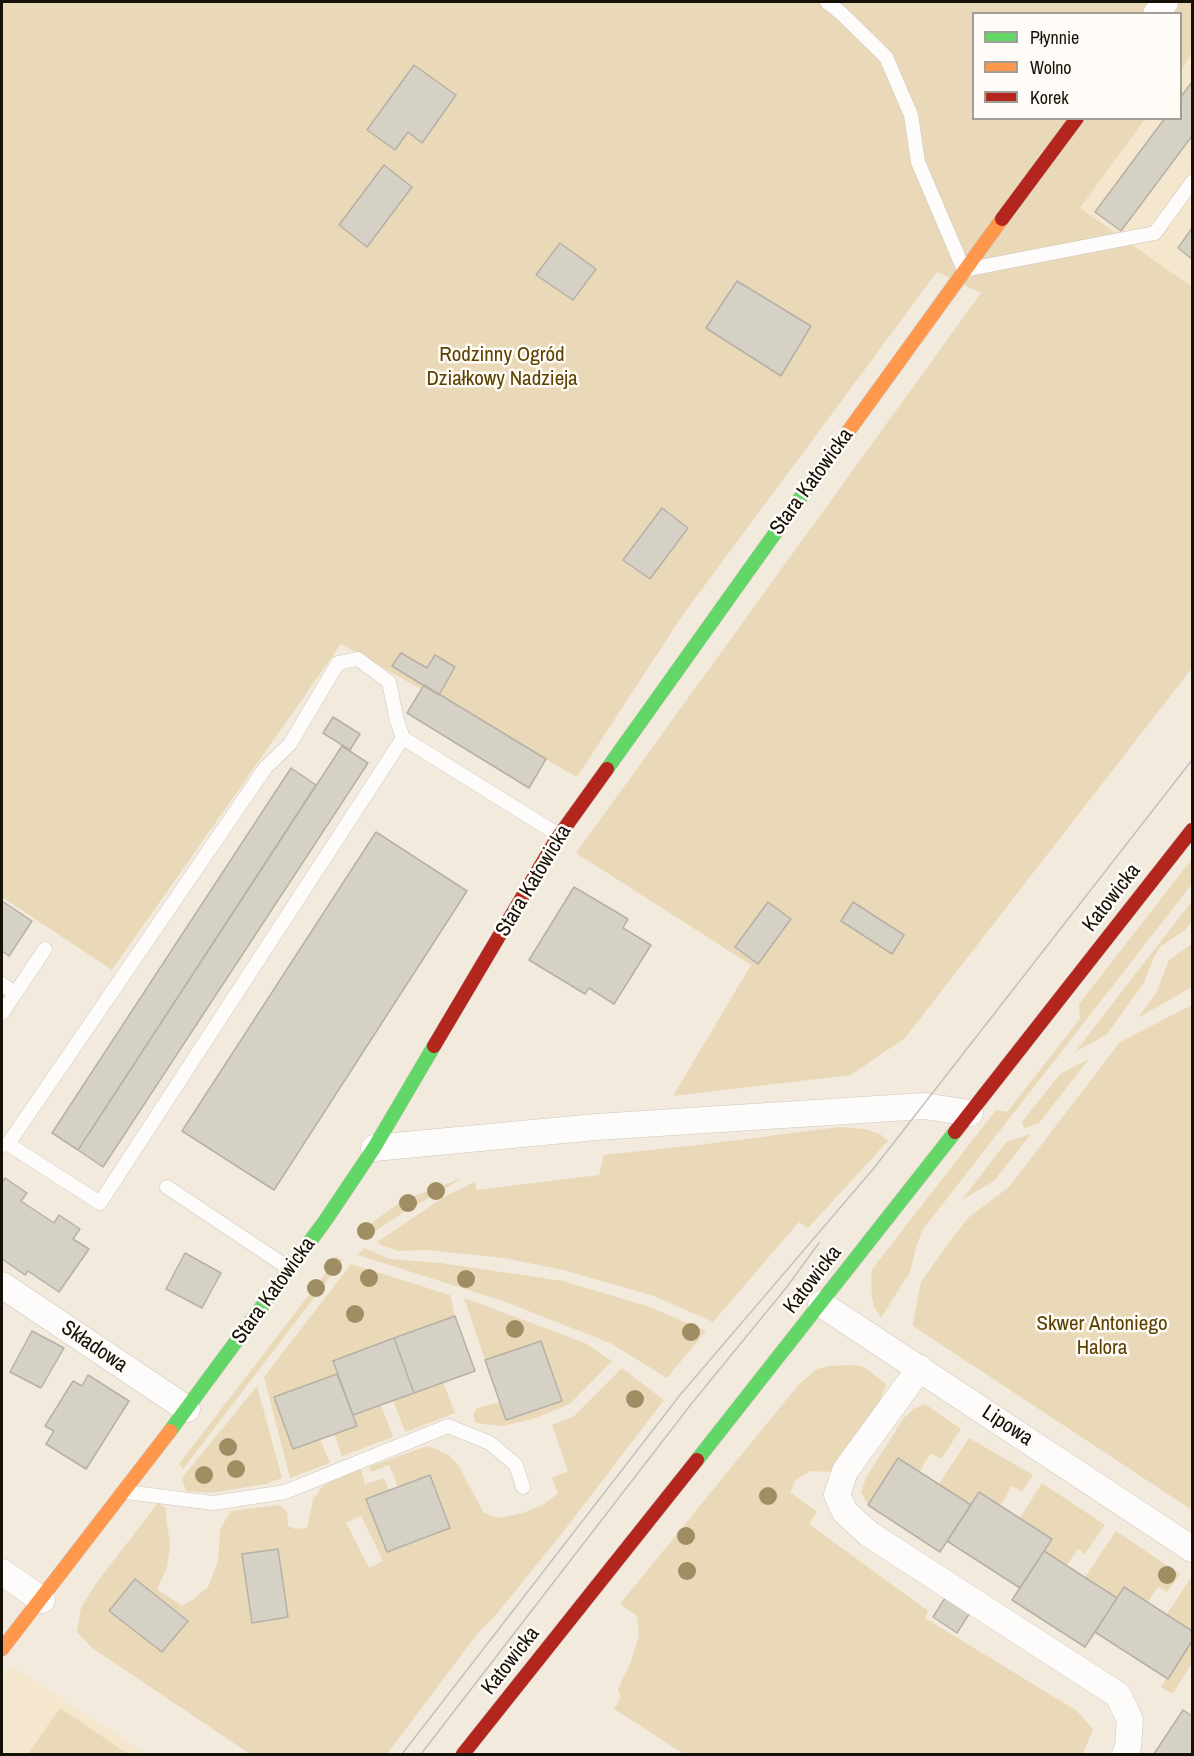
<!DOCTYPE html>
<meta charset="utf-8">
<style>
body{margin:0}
#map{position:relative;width:1194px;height:1756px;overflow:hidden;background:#f2eadc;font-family:"Archivo Narrow",sans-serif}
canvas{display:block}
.frame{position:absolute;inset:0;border:3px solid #151008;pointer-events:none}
.legend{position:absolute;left:972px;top:12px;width:210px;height:108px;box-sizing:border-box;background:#fffcf7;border:2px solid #a19e97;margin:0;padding:8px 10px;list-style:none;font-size:18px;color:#151008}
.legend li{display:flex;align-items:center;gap:12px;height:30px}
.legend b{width:30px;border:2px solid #a19e97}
</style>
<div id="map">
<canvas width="1194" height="1756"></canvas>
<div class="frame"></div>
<ul class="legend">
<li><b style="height:8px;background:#63d668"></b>Płynnie</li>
<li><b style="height:8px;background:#ff974d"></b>Wolno</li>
<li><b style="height:8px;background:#b3261e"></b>Korek</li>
</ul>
</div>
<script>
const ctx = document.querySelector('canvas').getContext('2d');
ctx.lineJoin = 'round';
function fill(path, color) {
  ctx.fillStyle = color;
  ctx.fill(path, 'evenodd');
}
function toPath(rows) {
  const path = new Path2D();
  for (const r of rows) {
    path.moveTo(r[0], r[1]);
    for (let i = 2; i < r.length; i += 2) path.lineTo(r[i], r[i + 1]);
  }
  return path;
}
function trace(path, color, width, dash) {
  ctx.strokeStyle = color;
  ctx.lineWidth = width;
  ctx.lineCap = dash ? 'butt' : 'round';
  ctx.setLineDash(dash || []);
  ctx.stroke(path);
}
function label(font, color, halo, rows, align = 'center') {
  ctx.font = font + ' "Archivo Narrow",sans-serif';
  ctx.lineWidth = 5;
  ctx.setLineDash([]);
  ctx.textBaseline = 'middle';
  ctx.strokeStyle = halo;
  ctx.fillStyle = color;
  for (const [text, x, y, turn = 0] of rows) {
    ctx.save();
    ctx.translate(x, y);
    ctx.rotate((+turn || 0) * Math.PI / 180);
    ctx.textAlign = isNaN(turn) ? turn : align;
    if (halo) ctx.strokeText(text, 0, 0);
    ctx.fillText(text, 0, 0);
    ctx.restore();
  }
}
const built = toPath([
 [1192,53,1192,281,1189,286,1079,208,1145,119,1180,118,1181,70],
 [12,1666,147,1754,2,1754,2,1678]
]);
const green = toPath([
 [2,2,1192,2,1192,53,1181,70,1180,14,974,14,974,118,1145,119,1080,208,1189,285,1192,281,1192,668,905,1038,851,1075,673,1096,751,965,576,853,981,293,937,272,682,616,577,777,341,644,112,970,2,897],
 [1192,859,1192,884,924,1228,917,1244,910,1272,881,1318,874,1307,872,1298,871,1276,873,1268,996,1110,1007,1112,1080,1019,1079,1004],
 [1192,901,1192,921,1185,930,1160,947,1153,959,1144,983,1106,1035,1075,1052],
 [1192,944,1192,987,1138,1018,1157,991,1169,960],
 [1192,1005,1192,1510,913,1326,913,1323,921,1282,949,1242,969,1217,1009,1187,1120,1042],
 [1089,1059,1039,1123,1026,1128,1023,1126,1022,1122,1060,1074],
 [839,1127,865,1129,880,1134,888,1141,808,1228,799,1222,713,1322,654,1296,563,1270,504,1258,426,1250,398,1251,383,1246,377,1242,444,1197,475,1182,477,1190,599,1175,604,1155,706,1144],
 [1031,1134,994,1181,962,1200,1006,1142],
 [463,1178,401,1214,365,1238,358,1233,403,1200],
 [364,1248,390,1259,440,1263,563,1281,650,1307,706,1331,667,1378,610,1343,503,1301,358,1255],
 [336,1256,343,1260,183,1469,179,1464,322,1278],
 [351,1264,450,1295,455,1316,333,1361,337,1374,274,1397,293,1449,320,1439,330,1463,290,1478,264,1377],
 [464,1298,585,1343,612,1361,570,1404,533,1419,502,1426,476,1423,473,1414,477,1408,500,1402,507,1420,562,1401,485,1360],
 [854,1365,864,1367,886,1384,879,1403,839,1463,831,1472,811,1471,796,1480,790,1492,817,1512,809,1524,928,1611,925,1618,1077,1711,1093,1729,1083,1754,684,1754,614,1709,621,1698,618,1689,630,1664,639,1636,637,1616,620,1604,799,1384,817,1369,829,1366],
 [622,1368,664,1400,563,1532,495,1616,477,1634,387,1754,250,1754,92,1648,77,1632,81,1608,97,1582,158,1503,165,1508,170,1545,167,1568,157,1589,182,1606,192,1600,208,1587,218,1561,220,1529,231,1511,279,1505,287,1511,288,1526,295,1529,307,1528,313,1500,321,1488,331,1481,361,1469,365,1484,384,1478,389,1491,367,1500,387,1552,398,1487,389,1465,371,1472,369,1467,424,1447,431,1447,449,1455,458,1465,484,1513,499,1518,523,1513,542,1505,558,1494,552,1478,568,1471,552,1425,573,1417],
 [361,1516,383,1561,369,1568,346,1523],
 [443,1382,455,1413,405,1432,393,1400],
 [257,1386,282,1478,266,1484,211,1493,186,1491,182,1478],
 [925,1404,961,1429,941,1459,931,1453,919,1472,898,1458,868,1505,861,1492,866,1478,903,1419,913,1409],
 [381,1405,393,1437,342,1456,334,1434,353,1415],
 [969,1438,1033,1475,1022,1492,1012,1486,1000,1506,979,1492,971,1505,939,1484],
 [1042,1483,1105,1525,1085,1554,1078,1549,1067,1565,1044,1551,1051,1539,1020,1518],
 [1116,1531,1180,1574,1167,1592,1158,1587,1148,1602,1124,1587,1117,1598,1085,1577],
 [1190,1579,1192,1581,1192,1631,1167,1614],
 [1192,1641,1192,1663,1173,1693,1169,1692,1161,1687],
 [60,1708,128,1754,28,1754]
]);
const building = toPath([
 [414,65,456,95,422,143,408,132,395,150,367,130,414,65],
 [1192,82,1192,136,1121,231,1095,212,1165,118,1180,118,1180,98,1192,82],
 [384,165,412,187,367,247,339,225,384,165],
 [1192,228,1192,259,1178,248,1192,228],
 [560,243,596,269,573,300,536,275,560,243],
 [737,281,811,326,781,376,706,328,737,281],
 [662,508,688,528,650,579,623,560,662,508],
 [401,653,427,668,435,655,455,667,439,695,392,666,401,653],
 [424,685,546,759,529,788,407,713,424,685],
 [333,717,360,734,350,750,323,733,333,717],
 [342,746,368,763,103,1167,78,1150,342,746],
 [291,768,316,785,78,1150,52,1133,291,768],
 [376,832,467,891,274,1190,182,1131,376,832],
 [574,887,628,919,623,928,651,945,614,1004,589,988,585,994,529,960,574,887],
 [2,901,32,921,9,956,2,951,2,901],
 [768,902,791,919,758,964,735,947,768,902],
 [853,902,904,935,892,954,841,921,853,902],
 [5,1178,27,1193,21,1201,54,1223,59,1215,80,1229,73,1239,89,1249,59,1292,28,1271,25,1275,2,1259,2,1183,5,1178],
 [185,1253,221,1273,202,1308,166,1289,185,1253],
 [455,1316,475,1371,414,1393,394,1338,455,1316],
 [32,1331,64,1348,41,1388,10,1372,32,1331],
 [394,1338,414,1393,353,1415,333,1361,394,1338],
 [541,1341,562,1401,506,1420,485,1360,541,1341],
 [337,1374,357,1426,293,1449,274,1397,337,1374],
 [88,1375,129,1401,86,1469,46,1444,54,1431,45,1426,73,1381,82,1386,88,1375],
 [898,1458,971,1505,940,1552,868,1505,898,1458],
 [430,1475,450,1528,387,1552,366,1499,430,1475],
 [979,1492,1052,1539,1020,1588,947,1541,979,1492],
 [278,1549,288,1617,252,1623,242,1554,278,1549],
 [1044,1551,1117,1598,1085,1647,1012,1600,1044,1551],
 [135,1579,188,1621,162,1652,109,1611,135,1579],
 [1124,1587,1192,1631,1192,1641,1168,1679,1095,1632,1124,1587],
 [947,1595,971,1611,957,1633,933,1617,947,1595],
 [1183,1710,1192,1716,1192,1754,1154,1754,1183,1710]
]);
const lane = toPath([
 [827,2,841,13,886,57,911,115,918,162,964,270,1155,233,1192,182],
 [2,984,15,993],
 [2,1013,45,949],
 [8,1144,266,767,290,744,338,663,358,659,389,682,397,721,403,738],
 [2,1145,8,1144,100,1203,403,738,559,835],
 [167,1187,290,1269],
 [126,1492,213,1503,285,1492,448,1426,490,1443,516,1465,523,1487]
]);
const street = toPath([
 [1156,14,1165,2],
 [374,1148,596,1127,924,1106,970,1113],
 [2,1285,187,1409],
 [821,1304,1192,1549],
 [920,1368,845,1471,837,1495,845,1512,869,1534,1118,1695,1130,1720,1128,1747,1125,1754],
 [2,1572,42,1600]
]);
const fast = toPath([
 [607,769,808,487],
 [170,1431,325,1221,374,1148,434,1046],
 [697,1460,955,1132]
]);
const slow = toPath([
 [808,487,1002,219],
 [2,1649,170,1431]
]);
const jam = toPath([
 [1002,219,1077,118],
 [434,1046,556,840,607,769],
 [955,1132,1192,830],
 [463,1754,697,1460]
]);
const tram = toPath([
 [402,1754,680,1395,874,1168,1192,760],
 [421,1754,692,1403,786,1288,819,1243]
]);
const trees = [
 [436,1191],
 [408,1203],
 [366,1231],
 [333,1267],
 [369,1278],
 [466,1279],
 [316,1288],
 [355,1314],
 [515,1329],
 [691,1332],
 [635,1399],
 [228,1447],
 [236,1469],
 [204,1475],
 [768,1496],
 [686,1536],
 [687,1571],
 [1167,1575]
];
const parkNames = [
 ["Rodzinny Ogród",502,355],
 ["Działkowy Nadzieja",502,379],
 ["Skwer Antoniego",1102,1324],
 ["Halora",1102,1348]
];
const streetNames = [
 ["Stara Katowicka",812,482,-54],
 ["Stara Katowicka",534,881,-59],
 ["Katowicka",1112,898,-52],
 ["Katowicka",813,1280,-52],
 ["Stara Katowicka",274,1291,-54],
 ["Składowa",94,1347,34],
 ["Lipowa",1007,1426,33],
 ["Katowicka",511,1661,-52]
];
fill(built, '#f4e7ce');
fill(green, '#ead9b9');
fill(building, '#d6d1c5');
trace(building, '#b6b0a6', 1.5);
trace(lane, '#cdc7bc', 15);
trace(street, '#cdc7bc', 27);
trace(fast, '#cdc7bc', 15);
trace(slow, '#cdc7bc', 15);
trace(jam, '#cdc7bc', 15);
trace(lane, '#fdfcfa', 14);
trace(street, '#fdfcfa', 26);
trace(fast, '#63d668', 14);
trace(slow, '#ff974d', 14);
trace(jam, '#b3261e', 14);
trace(tram, '#c3c1bd', 1.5);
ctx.fillStyle = '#a08d63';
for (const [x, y] of trees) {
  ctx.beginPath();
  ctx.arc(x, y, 9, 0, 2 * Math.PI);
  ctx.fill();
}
label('21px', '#5c4100', '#fffcf7', parkNames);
label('21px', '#151008', '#fffcf7', streetNames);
</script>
